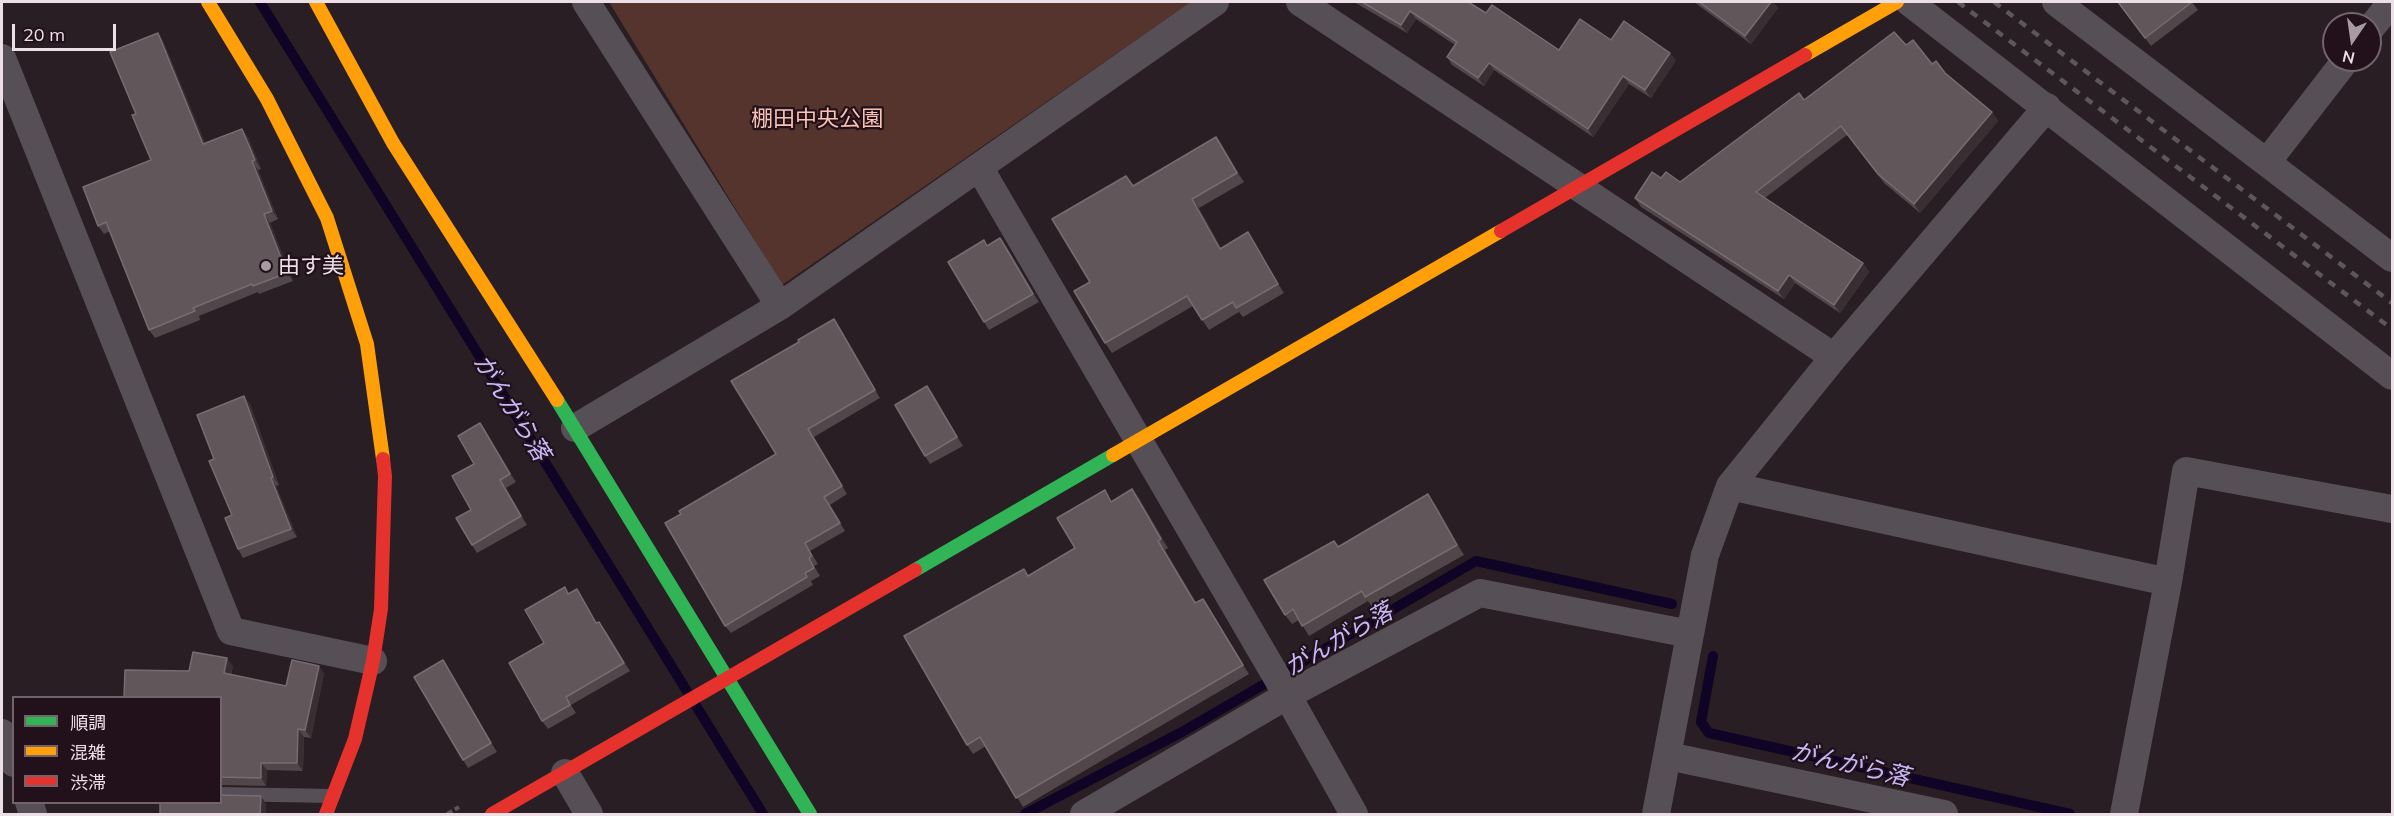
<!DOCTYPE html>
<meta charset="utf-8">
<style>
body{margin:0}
#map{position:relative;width:2394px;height:816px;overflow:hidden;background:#281e23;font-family:Mulish,"Noto Sans JP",sans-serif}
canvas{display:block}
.frame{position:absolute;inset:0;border:3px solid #ecdfe5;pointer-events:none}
.legend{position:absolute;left:12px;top:696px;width:210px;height:108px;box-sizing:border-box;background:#22101a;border:2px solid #73636b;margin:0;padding:8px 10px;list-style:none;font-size:18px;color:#ecdfe5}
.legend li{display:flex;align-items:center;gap:12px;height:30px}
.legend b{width:30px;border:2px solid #73636b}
.north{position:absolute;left:2322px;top:12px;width:60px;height:60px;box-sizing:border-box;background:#22101a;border:2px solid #73636b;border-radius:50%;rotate:193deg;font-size:16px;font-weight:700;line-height:24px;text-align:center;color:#ecdfe5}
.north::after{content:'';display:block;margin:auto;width:21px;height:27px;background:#a79ba1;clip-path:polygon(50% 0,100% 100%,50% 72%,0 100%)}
.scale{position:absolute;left:12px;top:24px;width:104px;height:27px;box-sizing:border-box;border:3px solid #ecdfe5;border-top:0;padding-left:8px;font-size:18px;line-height:21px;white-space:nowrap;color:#ecdfe5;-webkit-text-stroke:4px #22101a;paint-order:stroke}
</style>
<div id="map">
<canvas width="2394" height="816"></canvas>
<div class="frame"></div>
<ul class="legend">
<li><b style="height:8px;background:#30b455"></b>順調</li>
<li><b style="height:8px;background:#ff9f0a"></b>混雑</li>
<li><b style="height:8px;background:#e5322d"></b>渋滞</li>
</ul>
<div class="north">N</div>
<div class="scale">20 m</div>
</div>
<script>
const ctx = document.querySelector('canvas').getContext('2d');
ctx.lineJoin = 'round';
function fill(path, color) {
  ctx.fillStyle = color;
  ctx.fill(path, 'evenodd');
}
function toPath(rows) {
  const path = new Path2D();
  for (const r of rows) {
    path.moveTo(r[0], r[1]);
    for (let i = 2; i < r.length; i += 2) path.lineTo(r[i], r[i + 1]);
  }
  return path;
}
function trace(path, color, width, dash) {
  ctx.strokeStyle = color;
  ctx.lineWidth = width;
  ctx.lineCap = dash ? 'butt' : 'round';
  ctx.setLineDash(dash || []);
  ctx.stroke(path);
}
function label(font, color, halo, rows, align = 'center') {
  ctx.font = font + ' Mulish,"Noto Sans JP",sans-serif';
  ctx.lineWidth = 4.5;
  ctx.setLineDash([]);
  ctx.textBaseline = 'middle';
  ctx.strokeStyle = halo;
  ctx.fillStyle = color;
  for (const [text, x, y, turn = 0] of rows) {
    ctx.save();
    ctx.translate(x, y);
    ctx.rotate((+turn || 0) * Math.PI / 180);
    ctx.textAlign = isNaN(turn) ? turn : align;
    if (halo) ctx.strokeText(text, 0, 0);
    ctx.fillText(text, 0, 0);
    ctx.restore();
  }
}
const green = toPath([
 [609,2,1191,2,782,285]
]);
const stream = toPath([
 [260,2,763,814],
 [1713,656,1701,722,1709,733,2070,814],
 [1025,814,1182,732,1476,561,1672,604]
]);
const path = toPath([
 [447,814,459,807]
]);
const lane = toPath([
 [220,794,333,796]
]);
const street = toPath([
 [586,2,780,306],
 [1300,2,1834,357],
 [1909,2,2392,376],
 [2056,2,2392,258],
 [2370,29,2392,2],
 [2,58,231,631,373,661],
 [2267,162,2346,60],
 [979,167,1286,693,1354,814],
 [575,428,780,306,1215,2],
 [1730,486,2168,582,2186,471,2392,509],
 [2,733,14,763],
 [1668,756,1944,814],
 [565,773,589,814],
 [29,802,33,814],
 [1084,814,1288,695,1480,593,1690,634],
 [1656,814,1705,555,1730,486,1834,357,2047,107],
 [2124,814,2168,582]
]);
const fast = toPath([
 [557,400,810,814],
 [915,570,1113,455]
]);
const slow = toPath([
 [208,2,267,99,327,218,367,344,383,459],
 [316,2,393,143,557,400],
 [1805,55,1897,2],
 [1113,455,1501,231]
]);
const jam = toPath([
 [1501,231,1805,55],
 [326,814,355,739,373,661,381,609,385,476,383,459],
 [492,814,915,570]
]);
const rail = toPath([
 [1958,2,2392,329],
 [1994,2,2392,303]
]);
const wall = toPath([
 [1354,2,1468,2,1486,13,1559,50,1611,40,1676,60,1651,98,1629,84,1593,137,1494,70,1484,86,1452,65,1447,57,1455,45,1416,19,1407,33],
 [1694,2,1773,2,1778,8,1751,44],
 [2117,2,2192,2,2198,10,2151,46],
 [158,33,163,41,205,143,248,137,261,169,258,170,278,219,270,223,293,281,259,294,258,292,199,316,200,320,155,338,149,330,110,231,104,234,98,226,151,160,136,114],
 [1906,45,1945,73,1992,112,1998,121,1920,213,1884,183,1847,135,1765,198,1863,263,1869,272,1840,313,1795,283,1784,299,1641,207,1635,198,1661,178,1680,182,1804,100],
 [1216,137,1223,147,1244,182,1199,208,1221,248,1254,242,1284,293,1243,317,1239,312,1209,330,1193,306,1112,353,1105,343,1090,282,1133,186],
 [984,240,987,245,1006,246,1039,302,989,330,984,322],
 [834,319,880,398,814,437,847,494,830,505,845,531,810,551,818,564,814,566,820,576,811,581,813,585,731,633,725,626,776,454],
 [927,386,963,446,930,464,925,456],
 [250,404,279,485,276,486,297,537,243,558,238,549,232,515,214,459],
 [480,423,516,482,506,488,527,525,477,553,472,545,471,510,474,464],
 [1139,498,1168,548,1165,550,1196,603,1203,599,1249,674,1023,807,986,746,973,754,967,745,1075,548,1112,501],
 [1435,504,1464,555,1372,607,1368,601,1309,636,1299,620,1292,624,1285,615,1338,546],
 [565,587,569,594,582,597,597,623,605,630,630,671,571,705,576,713,548,729,542,721,544,643],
 [443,660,497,752,468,768,463,760],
 [233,666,231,675,286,686,324,673,311,738,304,737,303,771,267,770,266,786,220,785,220,698,189,671]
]);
const shadedWall = toPath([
 [1771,2,1773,2,1778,8,1751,44,1745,36],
 [1410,11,1416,19,1407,33,1401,25],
 [158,33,163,41,209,152,203,144],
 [1670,53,1676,60,1651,98,1645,90],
 [1489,63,1494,70,1484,86,1478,78],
 [1623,76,1629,84,1593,137,1588,129],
 [1992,112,1998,121,1920,213,1914,204],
 [242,129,248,137,261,169,255,160],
 [1216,137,1223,147,1244,182,1237,173],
 [252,161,258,170,278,219,272,211],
 [1192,199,1199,208,1226,258,1220,249],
 [264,214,270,223,293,281,287,273],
 [1248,232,1254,242,1284,293,1278,284],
 [1000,238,1006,246,1039,302,1033,294],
 [1863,263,1869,272,1840,313,1834,305],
 [1789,275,1795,283,1784,299,1778,291],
 [834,319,839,327,880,398,875,390],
 [927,386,933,394,963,446,957,437],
 [244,396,250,404,279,485,273,477],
 [480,423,486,431,516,482,510,474],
 [808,429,814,437,847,494,842,486],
 [271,478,276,486,297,537,291,529],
 [500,480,506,488,527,525,521,516],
 [1132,489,1139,498,1168,548,1161,539],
 [1428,494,1435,504,1464,555,1457,545],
 [824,497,830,505,845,531,840,523],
 [1158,541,1165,550,1202,612,1195,603],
 [577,589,582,597,602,632,596,623],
 [1203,599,1209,608,1249,674,1243,665],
 [599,622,605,630,630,671,624,663],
 [227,658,233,666,229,681,224,673],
 [443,660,448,668,497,752,491,743],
 [319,666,324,673,311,738,305,730],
 [298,729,304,737,303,771,297,763],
 [261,763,267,770,266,786,261,778],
 [261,796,266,804,266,814,260,814]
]);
const building = toPath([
 [1362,2,1468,2,1486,13,1492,5,1559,50,1580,19,1611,40,1624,21,1670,53,1645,90,1623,76,1588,129,1489,63,1478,78,1447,57,1457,42,1410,11,1401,25,1362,2],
 [1699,2,1771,2,1745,36,1699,2],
 [2118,2,2192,2,2145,38,2118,2],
 [1894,32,1906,45,1913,40,1932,64,1936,61,1945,73,1992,112,1914,204,1878,174,1841,126,1756,192,1863,263,1834,305,1789,275,1778,291,1635,198,1652,172,1661,178,1666,172,1680,182,1799,93,1804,100,1894,32],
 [158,33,203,144,242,129,255,160,252,161,272,211,264,214,287,273,253,286,252,284,193,308,195,311,149,330,106,222,98,226,83,187,151,160,132,115,136,114,110,52,158,33],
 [1216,137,1237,173,1192,199,1220,249,1248,232,1278,284,1236,308,1233,302,1202,320,1187,296,1105,343,1074,291,1090,282,1052,219,1126,176,1133,186,1216,137],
 [1000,238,1033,294,984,322,948,262,984,240,987,246,1000,238],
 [834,319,875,390,808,429,842,486,824,497,840,523,805,543,812,556,809,558,814,568,805,573,807,577,725,626,665,523,681,514,679,511,776,454,731,381,799,342,798,340,834,319],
 [927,386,957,437,925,456,895,405,927,386],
 [244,396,273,477,271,478,291,529,238,549,225,518,232,515,209,461,214,459,197,415,244,396],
 [480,423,510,474,500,480,521,516,472,545,456,518,471,510,452,476,474,464,458,436,480,423],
 [1132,489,1161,539,1158,541,1195,603,1203,599,1243,665,1016,798,980,737,967,745,904,636,1024,569,1028,576,1075,548,1057,518,1105,490,1111,502,1132,489],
 [1428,494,1457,545,1365,597,1362,591,1302,626,1293,609,1285,615,1264,580,1334,541,1338,547,1428,494],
 [565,587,568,594,577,589,596,623,599,622,624,663,566,697,570,705,542,721,509,663,544,643,525,610,565,587],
 [193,652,227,658,224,673,286,686,292,660,319,666,305,730,298,729,297,763,261,763,261,778,220,777,220,698,124,698,125,670,189,671,193,652],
 [443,660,491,743,463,760,414,677,443,660],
 [220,795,261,796,260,814,160,814,160,802,220,802,220,795]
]);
const markers = [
 [266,266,6,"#a79ba1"]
];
const parkNames = [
 ["棚田中央公園",817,119]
];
const poiNames = [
 ["由す美",278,266]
];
const waterNames = [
 ["がんがら落",511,408,58],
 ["がんがら落",1339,640,-30],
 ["がんがら落",1850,765,13]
];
fill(green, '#54342c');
trace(stream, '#0f0326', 10);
trace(path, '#5b5459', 4, [6, 3]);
trace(lane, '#565056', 14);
trace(street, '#565056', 28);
trace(fast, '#30b455', 14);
trace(slow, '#ff9f0a', 14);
trace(jam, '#e5322d', 14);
trace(rail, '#5d565a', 4.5, [8, 8]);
fill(wall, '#51464a');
fill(shadedWall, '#392f33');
fill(building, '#61575a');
trace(building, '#776c70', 1.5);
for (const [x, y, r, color] of markers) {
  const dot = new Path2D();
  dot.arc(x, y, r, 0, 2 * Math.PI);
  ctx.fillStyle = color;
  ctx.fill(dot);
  trace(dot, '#22101a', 2);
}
label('22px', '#f9c2b1', '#22101a', parkNames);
label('22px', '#ecdfe5', '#22101a', poiNames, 'left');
label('italic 24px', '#c6b9fa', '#22101a', waterNames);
</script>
